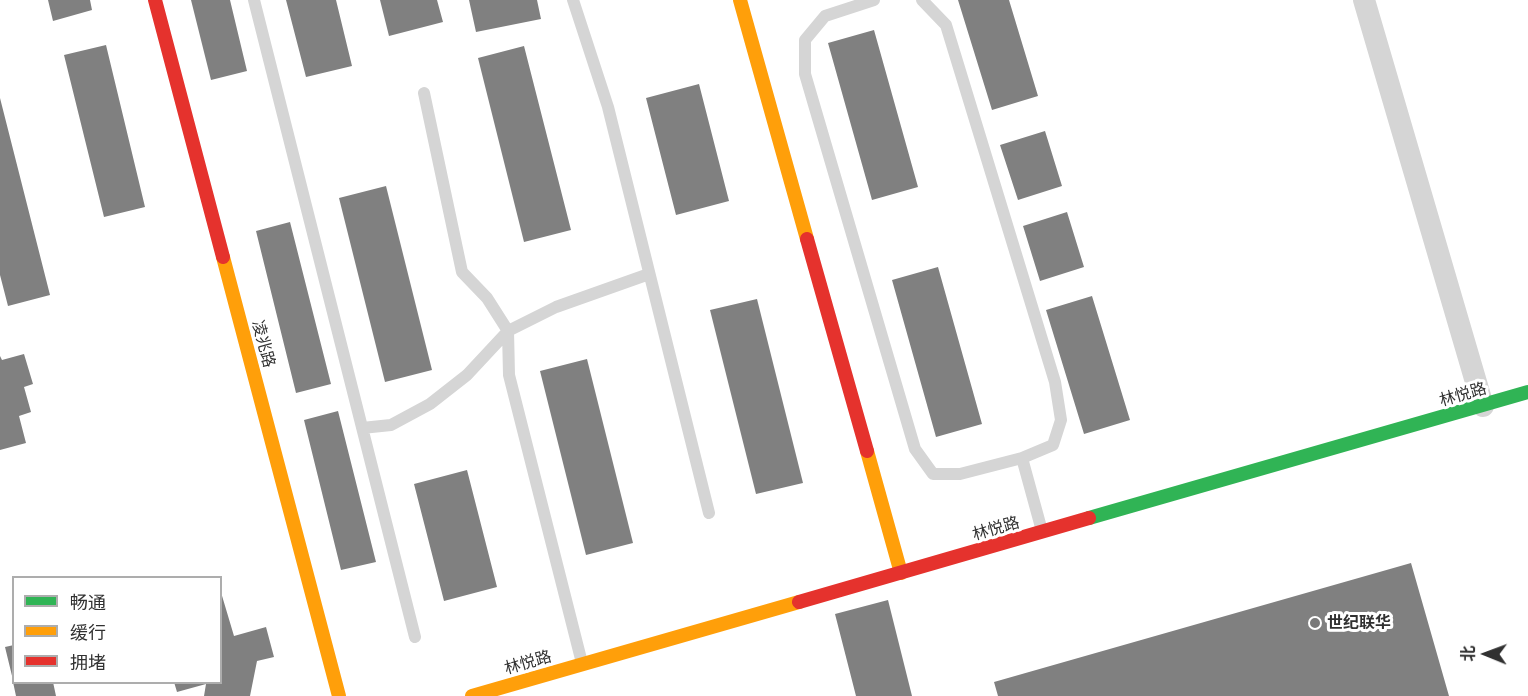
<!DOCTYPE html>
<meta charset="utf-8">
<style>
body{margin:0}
#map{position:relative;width:1528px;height:696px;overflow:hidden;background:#fff;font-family:"IBM Plex Sans","Noto Sans SC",sans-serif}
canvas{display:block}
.legend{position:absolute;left:12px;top:576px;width:210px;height:108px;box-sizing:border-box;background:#fff;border:2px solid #adadad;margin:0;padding:8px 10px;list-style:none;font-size:18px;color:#313131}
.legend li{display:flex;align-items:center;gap:12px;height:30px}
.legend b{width:30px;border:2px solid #adadad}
.north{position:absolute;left:1456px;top:624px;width:60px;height:60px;-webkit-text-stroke:4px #fff;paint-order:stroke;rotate:271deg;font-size:16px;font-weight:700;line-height:24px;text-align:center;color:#313131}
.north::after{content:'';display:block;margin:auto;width:21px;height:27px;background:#313131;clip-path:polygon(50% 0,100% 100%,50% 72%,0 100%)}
</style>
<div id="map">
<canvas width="1528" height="696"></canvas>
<ul class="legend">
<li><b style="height:8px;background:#30b455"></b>畅通</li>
<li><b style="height:8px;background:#ff9f0a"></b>缓行</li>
<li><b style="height:8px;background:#e5322d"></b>拥堵</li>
</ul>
<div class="north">北</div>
</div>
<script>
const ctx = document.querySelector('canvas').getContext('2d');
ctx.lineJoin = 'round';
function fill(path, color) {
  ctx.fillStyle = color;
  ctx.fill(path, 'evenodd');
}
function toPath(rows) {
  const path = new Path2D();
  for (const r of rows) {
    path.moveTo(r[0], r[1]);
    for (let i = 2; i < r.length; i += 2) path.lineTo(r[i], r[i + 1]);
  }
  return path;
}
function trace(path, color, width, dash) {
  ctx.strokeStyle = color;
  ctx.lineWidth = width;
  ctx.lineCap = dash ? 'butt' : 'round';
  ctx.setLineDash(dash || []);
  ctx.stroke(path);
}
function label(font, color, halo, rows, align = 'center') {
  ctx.font = font + ' "IBM Plex Sans","Noto Sans SC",sans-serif';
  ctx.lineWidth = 6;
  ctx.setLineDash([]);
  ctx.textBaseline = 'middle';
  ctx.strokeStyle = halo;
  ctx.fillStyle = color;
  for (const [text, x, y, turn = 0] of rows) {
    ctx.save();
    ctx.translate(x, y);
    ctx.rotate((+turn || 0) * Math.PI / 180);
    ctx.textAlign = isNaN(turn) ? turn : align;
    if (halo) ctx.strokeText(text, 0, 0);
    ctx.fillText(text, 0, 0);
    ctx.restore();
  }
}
const building = toPath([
 [48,0,90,0,92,10,53,21],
 [191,0,230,0,247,71,211,80],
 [286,0,336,0,352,66,306,77],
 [380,0,437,0,443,22,389,36],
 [469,0,537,0,541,19,476,32],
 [958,0,1009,0,1038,96,992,110],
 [874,30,918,187,872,200,828,43],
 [106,45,145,207,104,217,64,55],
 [524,46,571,230,524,242,478,58],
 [699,84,729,201,676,215,646,98],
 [0,98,50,295,8,306,0,275],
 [1045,131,1062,186,1018,200,1000,145],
 [386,186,432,370,385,382,339,198],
 [1067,212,1084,267,1040,281,1023,226],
 [290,222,331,384,296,393,256,231],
 [938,267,982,424,936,437,892,280],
 [1092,296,1130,420,1084,434,1046,310],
 [757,299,803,483,756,494,710,310],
 [24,354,33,384,24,387,31,412,19,416,26,443,0,450,0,356,2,360],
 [587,359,633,543,586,555,540,371],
 [338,411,376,562,341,570,304,420],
 [467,470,497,587,444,601,414,484],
 [1411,563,1449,696,998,696,994,682],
 [220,589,234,636,266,627,274,657,257,661,250,696,204,696,206,684,177,692,174,682,220,682],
 [888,600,912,696,856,696,835,614],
 [14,645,14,680,13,680,5,647],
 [13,682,53,682,56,696,16,696]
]);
const lane = toPath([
 [254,0,415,637],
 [573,0,608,107,709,513],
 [874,0,825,16,805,40,805,74,915,449,933,474,960,474,1022,458,1053,445,1061,420,1055,382,946,25,922,0],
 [424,93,462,272,487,298,508,331,509,375,582,663],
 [362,428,391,425,430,404,467,375,508,331,556,307,649,274],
 [1022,458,1042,531]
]);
const street = toPath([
 [1364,0,1483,406]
]);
const fast = toPath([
 [1089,518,1528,392]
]);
const slow = toPath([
 [740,0,807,239],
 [223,257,339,696],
 [867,451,901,573],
 [472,696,799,602]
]);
const jam = toPath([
 [155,0,223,257],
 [807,239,867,451],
 [799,602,1089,518]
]);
const markers = [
 [1315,623,6,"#797979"]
];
const streetNames = [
 ["凌兆路",263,344,75],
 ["林悦路",1463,395,-16],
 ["林悦路",996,529,-16],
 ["林悦路",528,663,-16]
];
const poiNames = [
 ["世纪联华",1327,623]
];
fill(building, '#808080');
trace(lane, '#d5d5d5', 12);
trace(street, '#d5d5d5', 22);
trace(fast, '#30b455', 14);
trace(slow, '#ff9f0a', 14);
trace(jam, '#e5322d', 14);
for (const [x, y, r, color] of markers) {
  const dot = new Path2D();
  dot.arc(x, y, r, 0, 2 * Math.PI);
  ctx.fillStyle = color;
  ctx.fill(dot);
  trace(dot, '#fff', 2);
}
label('16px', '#313131', '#fff', streetNames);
label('bold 16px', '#313131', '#fff', poiNames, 'left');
</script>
